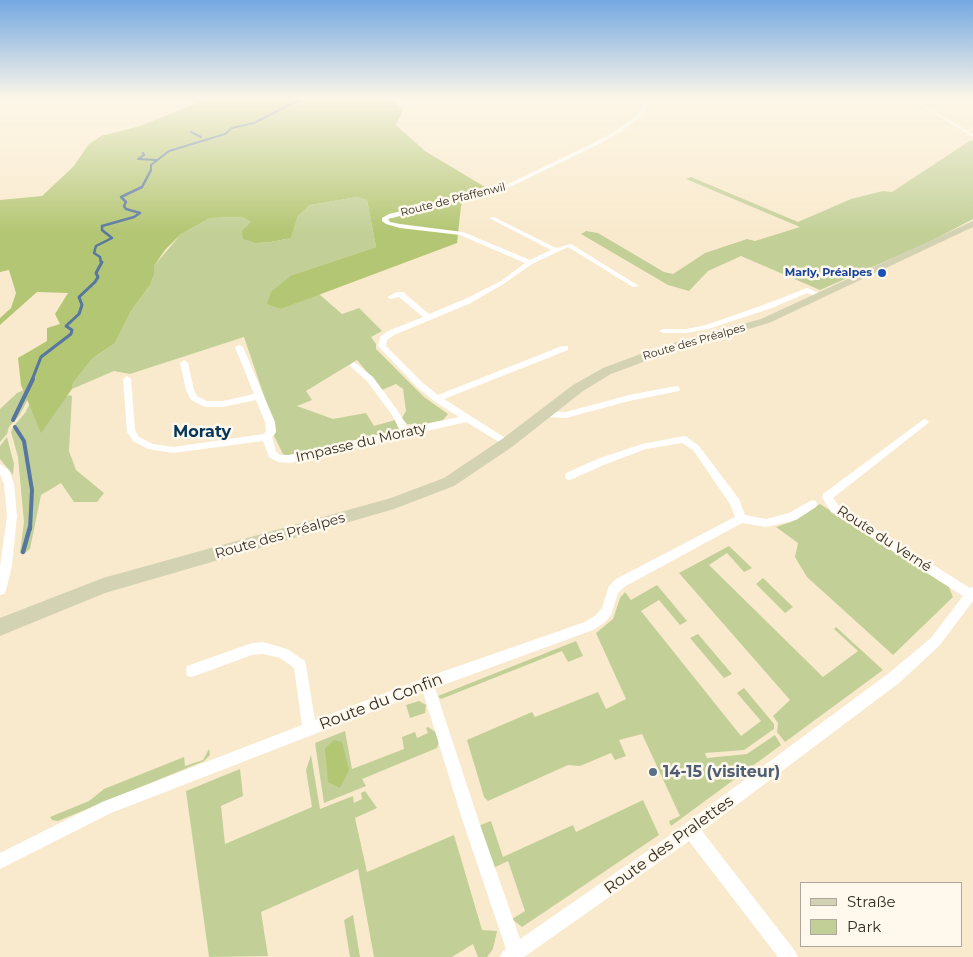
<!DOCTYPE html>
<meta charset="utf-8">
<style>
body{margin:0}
#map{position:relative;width:973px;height:957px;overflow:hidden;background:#f9eacd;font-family:Montserrat,sans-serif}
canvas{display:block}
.legend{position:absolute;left:800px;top:882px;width:162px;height:65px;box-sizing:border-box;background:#fef8ed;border:1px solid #ada79c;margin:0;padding:6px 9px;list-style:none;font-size:15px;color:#332d22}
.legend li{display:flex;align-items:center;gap:10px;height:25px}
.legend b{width:25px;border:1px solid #ada79c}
</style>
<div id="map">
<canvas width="973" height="957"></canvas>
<ul class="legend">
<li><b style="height:6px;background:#d3d2b3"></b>Straße</li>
<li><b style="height:14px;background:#c2d097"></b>Park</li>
</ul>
</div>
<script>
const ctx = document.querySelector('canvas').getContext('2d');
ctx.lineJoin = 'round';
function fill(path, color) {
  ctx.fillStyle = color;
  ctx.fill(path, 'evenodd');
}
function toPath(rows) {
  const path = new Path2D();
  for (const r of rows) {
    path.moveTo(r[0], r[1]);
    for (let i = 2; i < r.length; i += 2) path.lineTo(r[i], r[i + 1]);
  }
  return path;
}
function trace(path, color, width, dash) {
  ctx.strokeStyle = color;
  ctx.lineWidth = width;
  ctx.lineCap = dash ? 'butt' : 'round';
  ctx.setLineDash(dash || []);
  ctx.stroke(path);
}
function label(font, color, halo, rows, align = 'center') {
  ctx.font = font + ' Montserrat,sans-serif';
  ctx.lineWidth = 5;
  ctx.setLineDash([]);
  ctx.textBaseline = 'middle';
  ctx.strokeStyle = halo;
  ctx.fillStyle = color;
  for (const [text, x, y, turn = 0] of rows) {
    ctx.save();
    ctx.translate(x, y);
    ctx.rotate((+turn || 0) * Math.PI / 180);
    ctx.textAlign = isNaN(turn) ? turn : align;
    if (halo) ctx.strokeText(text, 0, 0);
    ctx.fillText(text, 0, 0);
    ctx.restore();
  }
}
const green = toPath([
 [971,140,973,141,973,219,927,243,820,290,741,256,708,271,689,291,668,285,581,234,586,231,598,233,664,272,673,274,705,253,747,239,755,241,800,227,686,179,691,177,798,222,851,199,883,191,892,192],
 [357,197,367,200,376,247,292,275,281,309,319,294,342,314,359,308,382,331,371,337,376,344,376,349,424,397,448,414,443,420,420,425,407,424,402,418,406,411,403,389,396,384,382,390,357,360,306,391,312,400,297,406,333,419,366,413,374,426,395,420,399,430,287,456,283,454,274,436,276,431,244,337,130,374,114,371,72,389,73,383,93,358,115,343,131,311,150,285,154,275,154,266,181,234,210,218,242,217,251,222,256,243,271,242,291,238,298,216,310,205],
 [31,387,34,388,19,416,9,427,7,434,0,442,0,409,17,393],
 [69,395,72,396,69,451,76,470,104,493,97,502,74,502,61,483,41,495,30,549,25,553,20,553,24,522,18,457,11,432,13,427,25,413,31,401,62,399],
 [7,437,14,464,13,475,0,459,0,446],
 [820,504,948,585,953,597,893,655,807,577,795,557,798,543,776,527,791,522],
 [729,546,752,568,744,572,727,553,709,565,823,677,858,651,834,629,836,627,883,670,785,742,777,732,778,723,773,716,790,700,679,573],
 [763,578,793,607,785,613,756,584],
 [657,585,687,621,680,625,659,600,641,611,741,736,761,721,737,693,744,688,774,724,774,729,744,750,705,753,707,758,747,754,775,735,781,745,671,826,669,821,680,816,642,734,619,740,626,756,615,760,611,753,580,766,568,765,488,801,484,797,467,740,532,712,535,717,598,692,606,709,626,699,596,633,613,619,620,598,625,592,631,600],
 [698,634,732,674,724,678,690,638],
 [576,641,583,656,568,662,562,651,441,699,438,696],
 [419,701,426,705,425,713,410,718,406,705],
 [428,727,437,733,439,742,437,748,362,779,366,786,324,803,315,743,345,731,352,769,404,749,402,737,415,732,417,738,428,733,426,728],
 [209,749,210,755,204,761,58,821,52,820,50,817,89,801,104,789,184,757,185,766,203,760],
 [311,755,320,809,353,796,354,803,362,799,361,793,365,791,377,808,355,818,367,872,454,835,482,930,497,931,493,949,487,957,478,957,473,944,452,957,374,957,358,869,261,912,268,956,209,957,186,791,240,769,243,796,221,806,225,844,312,807,306,770],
 [643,800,659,835,522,927,512,919,525,911,508,861,491,869,478,826,491,821,503,857,573,825,576,832],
 [353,915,360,957,350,957,344,920]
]);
const forest = toPath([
 [207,99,392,99,403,110,396,125,425,151,490,190,466,196,461,206,457,243,281,309,267,304,271,292,292,275,376,247,367,200,357,197,310,205,298,216,291,238,271,242,256,243,243,239,242,231,251,222,242,217,210,218,181,234,165,250,154,266,154,275,150,285,131,311,115,343,93,358,73,383,72,389,41,433,21,385,18,358,47,341,47,328,60,324,55,314,68,293,37,292,0,325,0,318,11,308,16,293,9,270,0,272,0,200,42,196,73,167,89,144,101,136,140,126],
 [334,740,342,742,349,770,340,788,328,782,325,748]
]);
const streamFar4 = toPath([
 [191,132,201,137],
 [143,153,144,155,138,159,156,160],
 [151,171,151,165,169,151,225,134,232,128,254,123,301,99]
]);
const streamFar3 = toPath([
 [101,263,100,257,94,253,96,246,112,238,102,230,102,226,134,217,140,213,126,209,124,206,126,202,121,197,142,187,151,170]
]);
const streamFar2 = toPath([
 [32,380,41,357,71,334,72,330,66,326,79,314,82,305,79,297,95,282,98,277,96,273,102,262]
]);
const streamFar1 = toPath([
 [13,420,33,379],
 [15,427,24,441,32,490,30,529]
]);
const stream = toPath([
 [23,552,30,527]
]);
const minor = toPath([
 [646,99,650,99,642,116,622,131,597,145,508,188,388,219,390,222,400,224,463,232,530,260,551,250,489,218,494,217,556,248,571,244,639,286,633,287,568,247,532,264,505,283,471,303,394,335,387,340,386,346,423,383,438,395,562,346,568,346,568,350,444,399,510,441,512,443,510,445,504,445,466,422,289,463,278,462,269,457,263,441,173,453,148,449,133,441,127,432,123,379,127,376,131,379,135,430,139,437,153,444,173,447,264,434,266,431,265,422,256,400,223,407,205,407,191,400,186,390,180,363,184,360,188,363,194,390,197,396,207,401,223,401,254,394,235,347,239,345,243,347,275,422,276,432,272,437,276,452,280,455,289,455,400,430,392,415,367,381,351,367,350,365,354,362,373,377,398,411,408,428,459,417,434,401,417,387,378,346,380,337,388,331,423,317,399,297,391,299,387,297,397,292,403,292,429,314,465,299,501,281,525,263,460,235,400,228,386,224,382,221,382,218,389,214,504,186,593,143,618,129,638,114,646,99],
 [910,99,914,99,973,134,973,137,910,99],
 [807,288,826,296,822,298,807,293,772,308,708,329,686,333,663,333,659,331,663,329,686,329,706,325,766,304,807,288],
 [676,386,679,387,680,389,679,391,629,401,566,418,545,417,540,414,545,411,566,412,629,395,676,386],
 [924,419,927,420,929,422,927,424,833,498,839,506,970,588,973,587,973,601,939,646,899,683,702,831,795,951,798,957,778,957,689,841,524,957,500,957,503,951,506,949,462,819,423,692,111,813,0,869,0,853,102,802,302,725,294,668,280,658,263,654,252,655,192,677,187,676,186,671,187,666,252,643,263,642,287,649,305,661,306,665,315,720,427,677,585,622,596,615,602,608,609,586,616,579,735,517,730,504,693,450,682,443,646,449,606,464,570,480,566,479,565,476,566,473,600,458,642,444,684,436,687,437,699,446,739,499,745,515,766,519,789,513,812,500,816,501,817,504,816,507,796,520,766,527,742,523,624,587,618,593,611,615,604,623,593,630,435,688,478,819,520,939,666,838,889,673,931,638,963,596,831,512,822,497,823,494,924,419],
 [0,464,9,470,14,484,17,516,12,566,6,590,4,594,0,595,0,567,7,516,4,484,0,474,0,464]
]);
const secondary = toPath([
 [973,221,973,227,769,323,670,352,611,374,583,391,512,447,454,486,394,509,105,593,0,636,0,618,103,578,391,498,444,478,502,439,573,385,603,368,662,346,761,319,973,221]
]);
const markers = [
 [882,273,5,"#1a4fb4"],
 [653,772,5,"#5c6f8a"]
];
const farStreetnames = [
 ["Route de Pfaffenwil",453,200,-14],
 ["Route des Préalpes",694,342,-16]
];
const farTransitnames = [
 ["Marly, Préalpes",872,273]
];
const streetNames = [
 ["Impasse du Moraty",361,443,-13],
 ["Route des Préalpes",280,536,-16],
 ["Route du Verné",884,539,33]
];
const quarterNames = [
 ["Moraty",202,432]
];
const nearStreetnames = [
 ["Route du Confin",381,702,-21],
 ["Route des Pralettes",669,845,-36]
];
const nearServicenames = [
 ["14-15 (visiteur)",663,772]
];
fill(green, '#c2d097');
fill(forest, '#b3c673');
trace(streamFar4, '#5776a0', 2);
trace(streamFar3, '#5776a0', 2.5);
trace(streamFar2, '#5776a0', 3);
trace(streamFar1, '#5776a0', 4);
trace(stream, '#5776a0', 4.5);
fill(minor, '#fff');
fill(secondary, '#d3d2b3');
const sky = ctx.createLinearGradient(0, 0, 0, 233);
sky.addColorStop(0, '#74a8e1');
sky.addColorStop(0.42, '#fcf6e8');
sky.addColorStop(1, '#fcf6e800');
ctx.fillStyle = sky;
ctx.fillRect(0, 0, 973, 233);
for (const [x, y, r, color] of markers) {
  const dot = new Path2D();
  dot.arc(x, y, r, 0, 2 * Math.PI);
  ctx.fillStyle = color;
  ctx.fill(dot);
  trace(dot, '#fef8ed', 2);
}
label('11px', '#332d22', '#fef8ed', farStreetnames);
label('bold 11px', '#164399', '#fef8ed', farTransitnames, 'right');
label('14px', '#332d22', '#fef8ed', streetNames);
label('bold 16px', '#053559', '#fef8ed', quarterNames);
label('16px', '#332d22', '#fef8ed', nearStreetnames);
label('bold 16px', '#4e5e75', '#fef8ed', nearServicenames, 'left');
</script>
